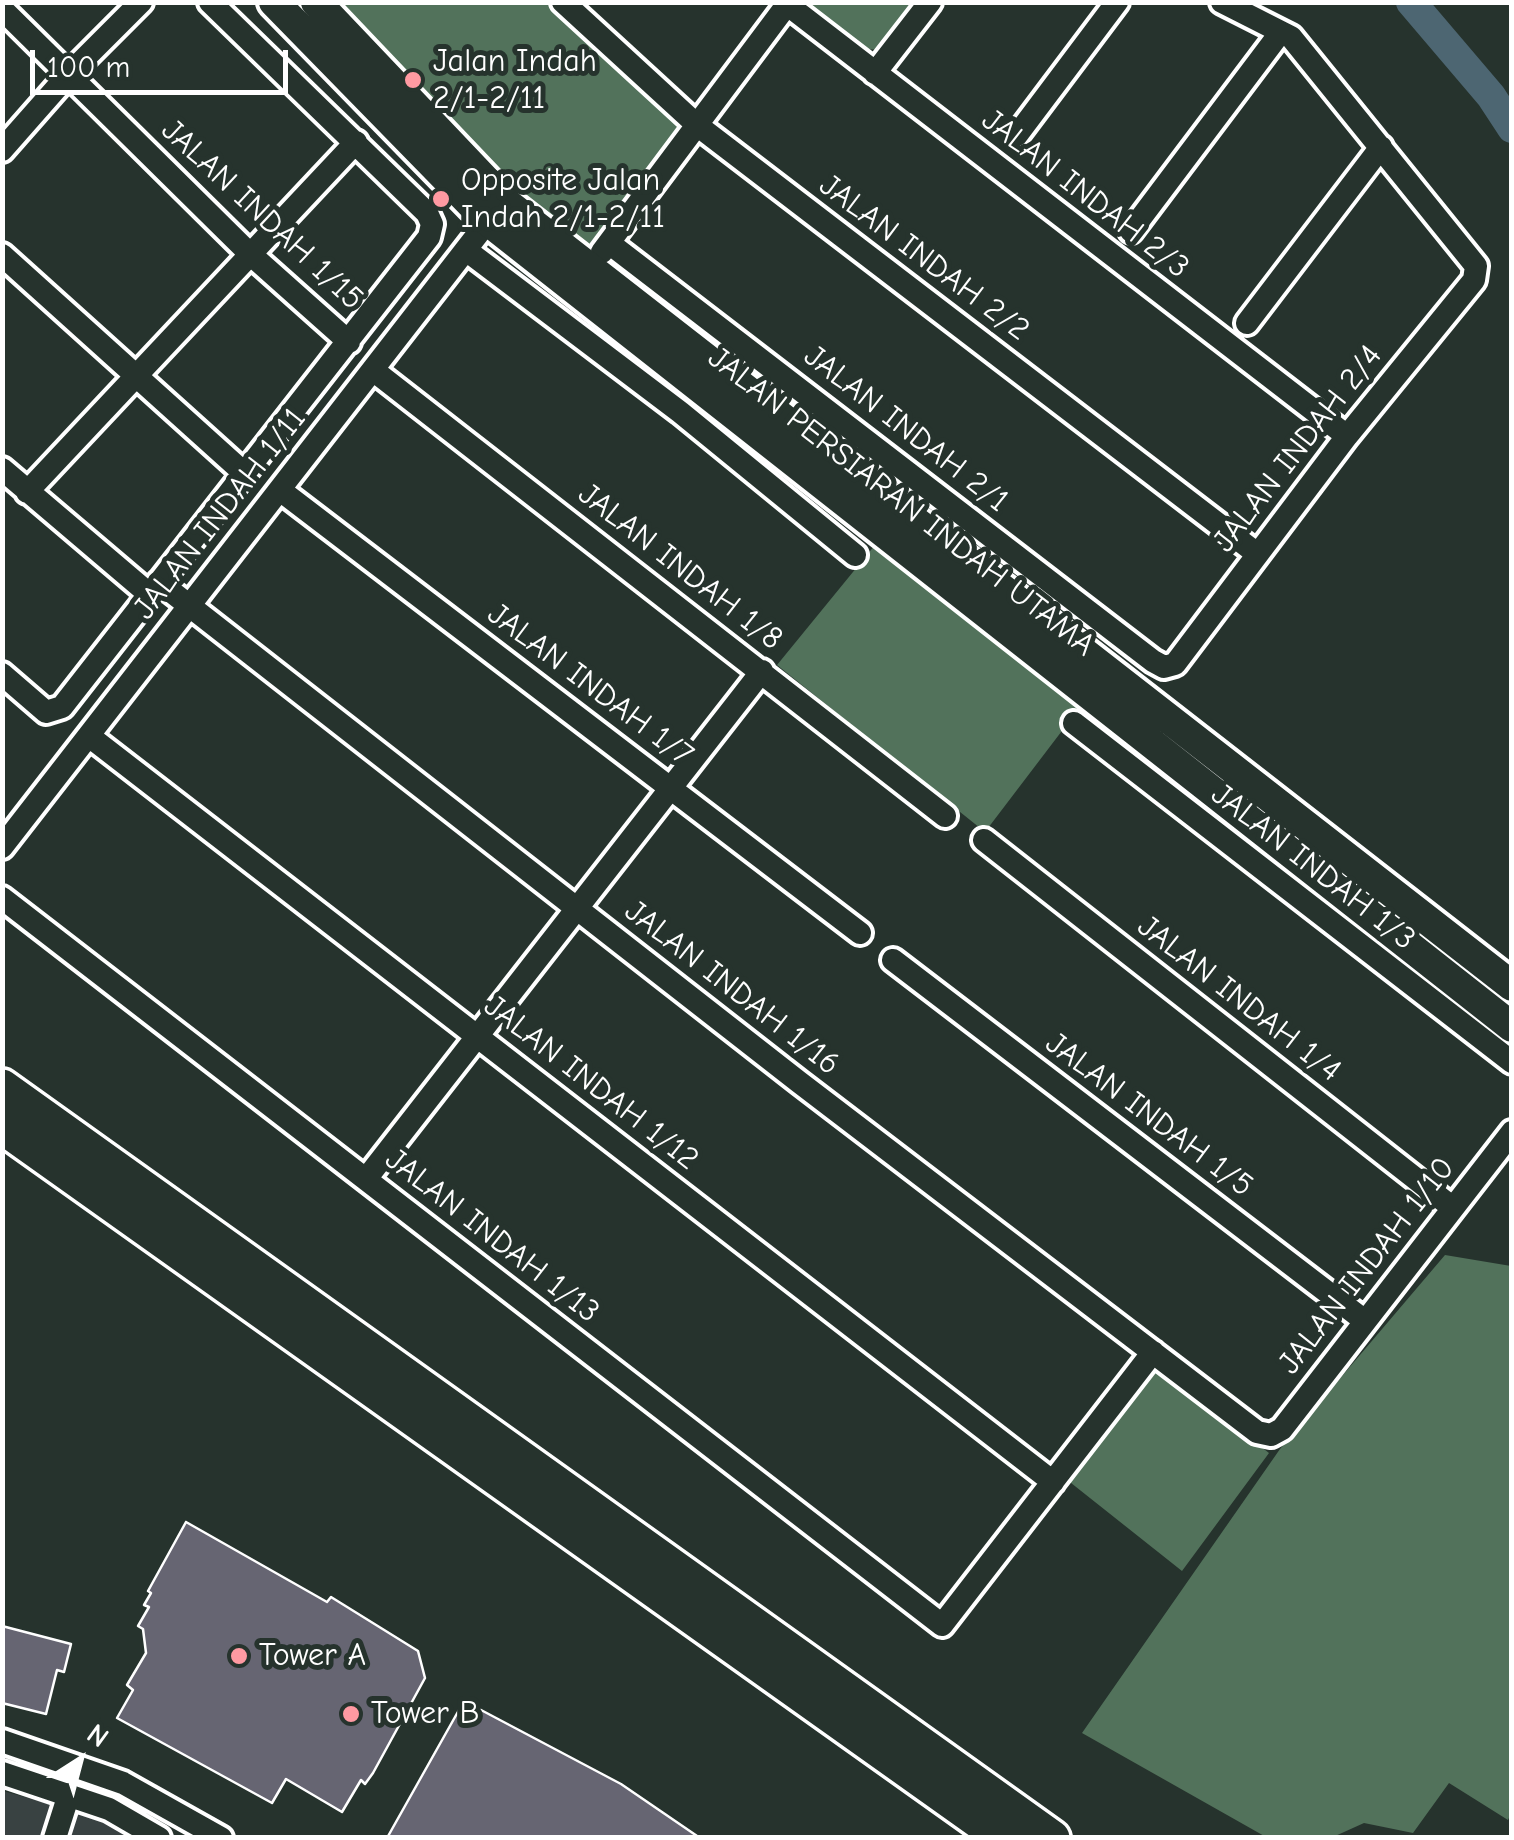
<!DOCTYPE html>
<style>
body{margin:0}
#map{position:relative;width:1514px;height:1840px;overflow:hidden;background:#26332d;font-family:"Comic Neue",sans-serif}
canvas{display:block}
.frame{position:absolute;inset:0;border:5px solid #fff;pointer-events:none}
.north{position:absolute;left:30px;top:1710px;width:100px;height:100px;-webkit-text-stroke:8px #26332d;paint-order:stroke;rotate:36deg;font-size:28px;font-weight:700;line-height:40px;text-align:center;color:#fff}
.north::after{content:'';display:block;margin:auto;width:35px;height:45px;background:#fff;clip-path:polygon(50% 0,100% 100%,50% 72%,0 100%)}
.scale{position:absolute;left:30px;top:50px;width:258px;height:45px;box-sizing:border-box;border:5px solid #fff;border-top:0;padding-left:12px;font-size:30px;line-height:35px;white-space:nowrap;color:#fff;-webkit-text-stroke:8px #26332d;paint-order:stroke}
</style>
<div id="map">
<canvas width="1514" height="1840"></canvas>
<div class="frame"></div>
<div class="north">N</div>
<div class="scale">100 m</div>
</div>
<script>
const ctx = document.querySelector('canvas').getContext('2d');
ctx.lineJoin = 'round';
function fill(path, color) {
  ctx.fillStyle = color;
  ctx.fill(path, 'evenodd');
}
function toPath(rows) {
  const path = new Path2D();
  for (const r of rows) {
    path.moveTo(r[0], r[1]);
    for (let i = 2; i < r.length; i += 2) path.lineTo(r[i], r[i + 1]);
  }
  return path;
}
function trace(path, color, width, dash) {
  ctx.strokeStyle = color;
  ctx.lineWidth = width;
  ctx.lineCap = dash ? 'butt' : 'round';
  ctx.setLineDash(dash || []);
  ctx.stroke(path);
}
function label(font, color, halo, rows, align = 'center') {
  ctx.font = font + ' "Comic Neue",sans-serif';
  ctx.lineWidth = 10;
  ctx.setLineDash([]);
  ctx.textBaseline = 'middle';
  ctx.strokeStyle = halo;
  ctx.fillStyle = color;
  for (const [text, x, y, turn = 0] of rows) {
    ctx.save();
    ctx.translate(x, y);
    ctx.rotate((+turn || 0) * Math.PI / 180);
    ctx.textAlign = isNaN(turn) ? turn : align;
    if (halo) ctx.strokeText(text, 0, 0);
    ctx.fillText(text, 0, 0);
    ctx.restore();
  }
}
const built = toPath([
 [3,1791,94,1816,131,1837,3,1838]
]);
const green = toPath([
 [335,2,551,3,686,126,587,259,331,6],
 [810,3,920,3,881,50,865,49,815,16],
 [884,534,1090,694,985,832,777,665],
 [1445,1255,1511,1266,1512,1811,1508,1820,1449,1783,1413,1833,1364,1823,1333,1837,1266,1837,1082,1733,1280,1449],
 [1157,1365,1269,1453,1182,1571,1066,1479]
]);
const river = toPath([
 [1411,2,1491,96,1512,128]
]);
const building = toPath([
 [186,1522,327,1602,331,1597,418,1651,425,1678,373,1773,365,1784,361,1780,342,1812,286,1779,272,1803,117,1718,133,1690,127,1685,146,1653,143,1629,138,1626,149,1607,144,1605,151,1593,148,1591,186,1522],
 [2,1626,71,1644,64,1672,57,1670,46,1714,2,1703,2,1626],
 [464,1701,621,1784,700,1838,387,1838,464,1701]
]);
const minor = toPath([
 [563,2,697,125,1256,553],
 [784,2,1347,436],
 [2,9,248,252,349,342],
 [875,73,930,2],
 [1017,135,1117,2],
 [2,150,68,75,141,2],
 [1131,231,1280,33],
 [609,243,1153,661,1164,667,1175,664,1347,436,1474,280,1476,266,1291,37,1222,2],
 [466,250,680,412,855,555],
 [602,252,789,2],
 [2,255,244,473],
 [1247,323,1381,147],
 [373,370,945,816],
 [2,469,149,594],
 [280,490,860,933],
 [27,492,356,142],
 [159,582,799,1082,1257,1432,1271,1435,1282,1429,1512,1132],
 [2,674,46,712,62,707,429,237,432,224,427,213,210,2],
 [1074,723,1512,1062],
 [89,736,1053,1482],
 [984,840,1453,1208],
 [2,847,488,221],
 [2,898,942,1625,1153,1352],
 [893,960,1365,1321],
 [366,1179,762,671],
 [2,1741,123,1783,221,1838],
 [2,1773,109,1809,159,1838],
 [55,1838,69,1794]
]);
const major = toPath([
 [274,2,488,221,1512,1027],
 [316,2,509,205,1512,986]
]);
const highway = toPath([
 [2,1087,1052,1838],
 [2,1126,1003,1838]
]);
const markers = [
 [413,80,10,"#ff9aa2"],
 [441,199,10,"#ff9aa2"],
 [239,1656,10,"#ff9aa2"],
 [351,1714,10,"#ff9aa2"]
];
const poiNames = [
 ["Jalan Indah",433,62],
 ["2/1-2/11",433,99],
 ["Opposite Jalan",461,181],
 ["Indah 2/1-2/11",461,218],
 ["Tower A",259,1656],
 ["Tower B",371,1714]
];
const streetNames = [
 ["JALAN INDAH 2/3",1085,194,38],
 ["JALAN INDAH 1/15",262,215,43],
 ["JALAN INDAH 2/2",924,258,37],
 ["JALAN INDAH 2/1",906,429,38],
 ["JALAN INDAH 2/4",1298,449,-52],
 ["JALAN PERSIARAN INDAH UTAMA",901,502,38],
 ["JALAN INDAH 1/11",220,514,-52],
 ["JALAN INDAH 1/8",680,567,38],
 ["JALAN INDAH 1/7",590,685,37],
 ["JALAN INDAH 1/3",1313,867,38],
 ["JALAN INDAH 1/16",732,988,38],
 ["JALAN INDAH 1/4",1239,999,38],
 ["JALAN INDAH 1/12",591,1083,38],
 ["JALAN INDAH 1/5",1149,1115,37],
 ["JALAN INDAH 1/13",492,1236,38],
 ["JALAN INDAH 1/10",1367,1266,-52]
];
fill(built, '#394242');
fill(green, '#52725b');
trace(river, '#4d6672', 30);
fill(building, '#666572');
trace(building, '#fff', 2.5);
trace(minor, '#fff', 30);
trace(major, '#fff', 38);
trace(highway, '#fff', 42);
trace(minor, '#26332d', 22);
trace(major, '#26332d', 30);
trace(highway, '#26332d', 35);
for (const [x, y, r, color] of markers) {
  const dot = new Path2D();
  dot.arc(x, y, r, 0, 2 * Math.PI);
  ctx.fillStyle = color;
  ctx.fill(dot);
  trace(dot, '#26332d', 4);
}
label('32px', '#fff', '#26332d', poiNames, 'left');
label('32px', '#fff', '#26332d', streetNames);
</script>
